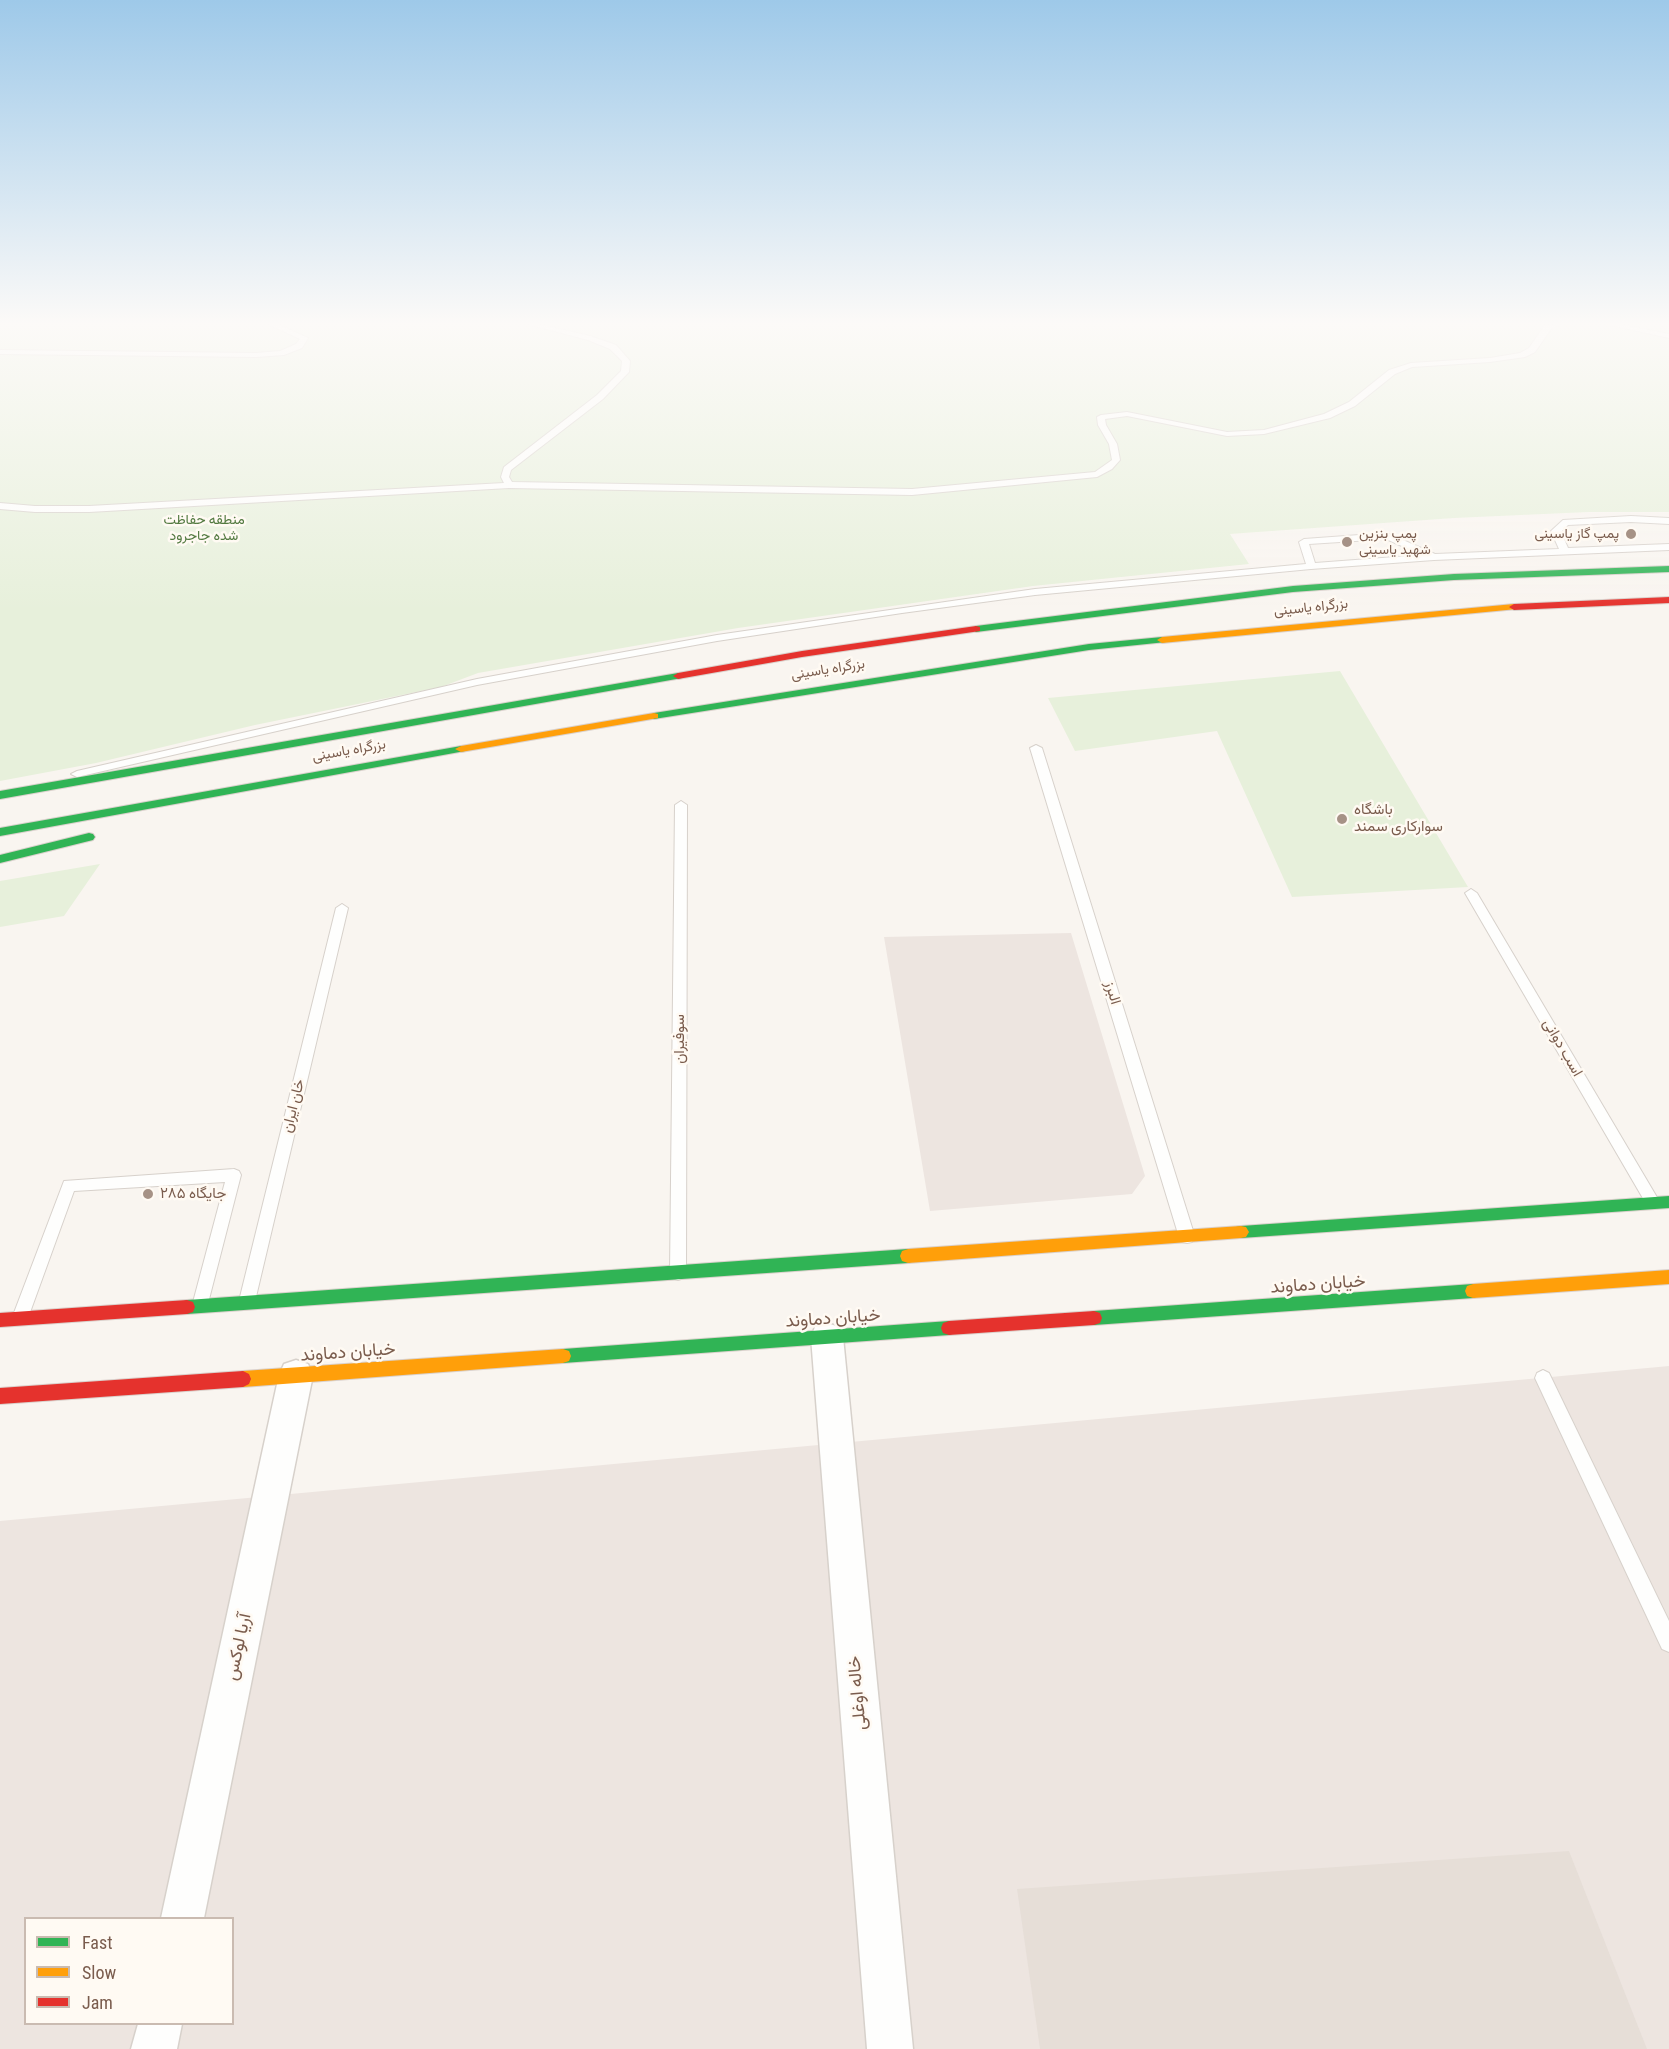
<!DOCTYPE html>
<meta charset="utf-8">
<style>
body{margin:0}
#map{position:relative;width:1669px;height:2049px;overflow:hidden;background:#f9f5f0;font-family:"Roboto Condensed",sans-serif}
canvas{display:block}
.legend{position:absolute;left:24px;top:1917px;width:210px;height:108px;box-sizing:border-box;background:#fffaf3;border:2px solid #cabbb1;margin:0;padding:8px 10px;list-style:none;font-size:18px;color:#7a5c4d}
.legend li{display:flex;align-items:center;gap:12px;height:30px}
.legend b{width:30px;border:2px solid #cabbb1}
</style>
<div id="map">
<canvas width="1669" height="2049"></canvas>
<ul class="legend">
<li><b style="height:8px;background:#30b455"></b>Fast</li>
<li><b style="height:8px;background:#ff9f0a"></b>Slow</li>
<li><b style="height:8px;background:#e5322d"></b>Jam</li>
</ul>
</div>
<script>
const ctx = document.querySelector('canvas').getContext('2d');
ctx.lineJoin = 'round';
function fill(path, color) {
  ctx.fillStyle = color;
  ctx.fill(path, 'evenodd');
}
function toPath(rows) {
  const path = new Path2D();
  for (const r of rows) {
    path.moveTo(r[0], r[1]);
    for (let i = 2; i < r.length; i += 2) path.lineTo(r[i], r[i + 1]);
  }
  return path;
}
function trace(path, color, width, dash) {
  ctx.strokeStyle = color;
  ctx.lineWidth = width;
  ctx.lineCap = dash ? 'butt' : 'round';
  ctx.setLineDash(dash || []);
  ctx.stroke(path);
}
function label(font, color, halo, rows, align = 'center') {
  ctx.font = font + ' "Roboto Condensed",Vazirmatn,sans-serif';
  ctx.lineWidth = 5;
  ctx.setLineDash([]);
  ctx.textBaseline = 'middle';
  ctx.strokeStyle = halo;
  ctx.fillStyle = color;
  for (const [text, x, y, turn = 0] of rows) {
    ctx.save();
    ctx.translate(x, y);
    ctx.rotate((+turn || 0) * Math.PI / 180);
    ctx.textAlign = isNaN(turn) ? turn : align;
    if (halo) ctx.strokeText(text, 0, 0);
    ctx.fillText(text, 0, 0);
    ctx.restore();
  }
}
const industrial = toPath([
 [1071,933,1145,1176,1132,1194,930,1211,884,937],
 [1669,1366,1669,2049,0,2049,0,1521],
 [26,1918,232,1918,232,2024,26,2024]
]);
const green = toPath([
 [0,324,1669,324,1669,512,1589,512,1454,518,1230,534,1249,564,1033,586,738,628,478,673,441,687,255,725,96,763,0,781],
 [1340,671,1468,887,1292,897,1217,731,1075,751,1048,698],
 [100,864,64,916,0,927,0,881]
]);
const building = toPath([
 [1569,1851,1647,2049,1040,2049,1017,1889]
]);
const lane = toPath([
 [268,324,277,324,308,338,302,348,284,355,256,357,0,354,0,350,256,353,280,351,296,344,300,339,268,324],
 [527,324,538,324,590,336,616,345,630,361,629,372,603,399,511,470,509,477,512,482,912,489,1095,472,1112,460,1109,444,1098,425,1097,417,1101,415,1127,412,1227,432,1264,430,1324,414,1349,402,1389,370,1411,363,1490,358,1520,353,1529,348,1545,325,1559,324,1551,329,1535,352,1525,357,1490,362,1412,367,1395,374,1355,406,1330,418,1264,434,1227,436,1127,416,1105,419,1106,425,1117,444,1120,460,1112,469,1097,477,912,495,509,488,89,512,35,512,0,509,0,503,35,506,89,506,504,483,501,477,504,467,597,395,621,371,622,361,610,349,588,340,527,324],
 [1606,324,1619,324,1669,334,1669,338,1606,324],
 [1631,516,1669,518,1669,524,1631,522,1568,525,1561,532,1568,548,1669,544,1669,550,1434,560,1311,569,1035,595,902,613,717,641,477,685,77,777,71,774,77,771,477,679,717,635,1035,589,1306,564,1299,542,1304,539,1387,533,1435,554,1559,549,1551,531,1563,520,1631,516],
 [1386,539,1422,555,1315,563,1309,544,1386,539],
 [1036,745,1042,748,1195,1237,1192,1242,1187,1243,1182,1242,1179,1237,1030,748,1036,745],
 [681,801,687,805,686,1273,684,1278,678,1280,672,1278,670,1273,675,805,681,801],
 [1471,889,1477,893,1658,1199,1661,1203,1658,1207,1653,1209,1648,1207,1465,893,1471,889],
 [342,904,348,908,255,1301,253,1306,247,1308,241,1306,239,1301,336,908,342,904],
 [234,1169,239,1171,241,1175,206,1311,200,1313,194,1311,192,1306,225,1182,74,1191,28,1318,26,1323,20,1325,14,1323,12,1318,64,1181,234,1169],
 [1543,1370,1549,1373,1669,1621,1669,1652,1662,1649,1535,1378,1537,1373,1543,1370]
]);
const street = toPath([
 [827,1323,839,1327,843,1337,913,2049,867,2049,811,1337,815,1327,827,1323],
 [296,1360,308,1364,313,1375,204,1918,161,1918,279,1375,284,1364,296,1360],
 [138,2024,182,2024,177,2049,131,2049,138,2024]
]);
const fast = toPath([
 [1669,566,1669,572,1454,580,1293,592,976,632,971,629,976,626,1293,586,1454,574,1669,566],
 [1162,637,1166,638,1166,642,1089,650,654,719,649,716,654,713,1089,644,1162,637],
 [678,673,683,676,682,678,0,799,0,791,678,673],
 [461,746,467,749,465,751,0,836,0,828,461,746],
 [89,833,93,834,95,837,93,840,0,863,0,855,89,833],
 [1669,1196,1669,1208,1241,1238,1236,1237,1233,1232,1236,1227,1241,1226,1669,1196],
 [908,1249,914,1251,916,1256,914,1261,908,1263,187,1314,181,1312,179,1307,181,1302,187,1300,908,1249],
 [1473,1284,1479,1286,1481,1291,1479,1296,1473,1298,1094,1325,1088,1323,1086,1318,1088,1313,1094,1311,1473,1284],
 [949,1321,955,1323,957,1328,955,1333,949,1335,563,1363,557,1361,555,1356,557,1351,563,1349,949,1321]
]);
const slow = toPath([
 [1514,604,1519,607,1517,609,1162,643,1157,640,1162,637,1514,604],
 [654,713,658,714,658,718,461,752,455,749,461,746,654,713],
 [1241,1226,1246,1227,1249,1232,1246,1237,1241,1238,908,1263,902,1261,900,1256,902,1251,908,1249,1241,1226],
 [1669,1270,1669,1284,1473,1298,1467,1296,1465,1291,1467,1286,1473,1284,1669,1270],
 [563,1349,569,1351,571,1356,569,1361,563,1363,243,1387,237,1384,235,1379,237,1374,243,1371,563,1349]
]);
const jam = toPath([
 [1669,597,1669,603,1514,610,1509,607,1514,604,1669,597],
 [976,626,980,627,980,631,802,657,678,679,673,676,678,673,802,651,976,626],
 [187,1300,193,1302,195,1307,193,1312,187,1314,0,1327,0,1313,187,1300],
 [1094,1311,1100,1313,1102,1318,1100,1323,1094,1325,949,1335,943,1333,941,1328,943,1323,949,1321,1094,1311],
 [243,1371,249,1374,251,1379,249,1384,243,1387,0,1404,0,1388,243,1371]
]);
const markers = [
 [1631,534,6,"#a69286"],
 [1347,542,6,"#a69286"],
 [1342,819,6,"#a69286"],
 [148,1194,6,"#a69286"]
];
const farParknames = [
 ["منطقه حفاظت",204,520],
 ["شده جاجرود",204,536]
];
const farPoinames = [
 ["پمپ بنزین",1359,534],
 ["شهید یاسینی",1359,550],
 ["پمپ گاز یاسینی",1619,534,"right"]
];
const farStreetnames = [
 ["بزرگراه یاسینی",1311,608,-6],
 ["بزرگراه یاسینی",828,670,-9],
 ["بزرگراه یاسینی",349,751,-10]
];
const poiNames = [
 ["باشگاه",1354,810],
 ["سوارکاری سمند",1354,827],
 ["جایگاه ۲۸۵",160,1194]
];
const streetNames = [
 ["البرز",1112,993,73],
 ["سوفیران",680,1039,-90],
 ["اسب دوانی",1562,1048,60],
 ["خان ایران",294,1106,-76]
];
const nearStreetnames = [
 ["خیابان دماوند",1318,1285,-4],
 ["خیابان دماوند",833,1319,-4],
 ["خیابان دماوند",348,1353,-4],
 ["آریا لوکس",239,1647,-78],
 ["خاله اوغلی",858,1693,-95]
];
fill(industrial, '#ede5e0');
fill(green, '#e7f0db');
fill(building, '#e6ded7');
trace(lane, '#d7d1cb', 2);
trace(street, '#d7d1cb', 3);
trace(fast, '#dad1cc', 2);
trace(slow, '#dad1cc', 2);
trace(jam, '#dad1cc', 2);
fill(lane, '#fefefd');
fill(street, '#fefefd');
fill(fast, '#30b455');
fill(slow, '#ff9f0a');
fill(jam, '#e5322d');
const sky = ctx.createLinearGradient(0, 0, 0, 611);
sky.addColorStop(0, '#9ec9e9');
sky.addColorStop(0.53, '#fcfaf8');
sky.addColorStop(1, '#fcfaf800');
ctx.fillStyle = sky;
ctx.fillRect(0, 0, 1669, 611);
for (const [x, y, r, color] of markers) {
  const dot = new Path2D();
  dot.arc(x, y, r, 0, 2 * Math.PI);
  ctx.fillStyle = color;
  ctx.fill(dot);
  trace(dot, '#fffaf3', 2);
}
label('14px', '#537a41', '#fffaf3', farParknames);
label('14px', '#7a5c4d', '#fffaf3', farPoinames, 'left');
label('14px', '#7a5c4d', '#fffaf3', farStreetnames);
label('15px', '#7a5c4d', '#fffaf3', poiNames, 'left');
label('15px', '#7a5c4d', '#fffaf3', streetNames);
label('18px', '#7a5c4d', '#fffaf3', nearStreetnames);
</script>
